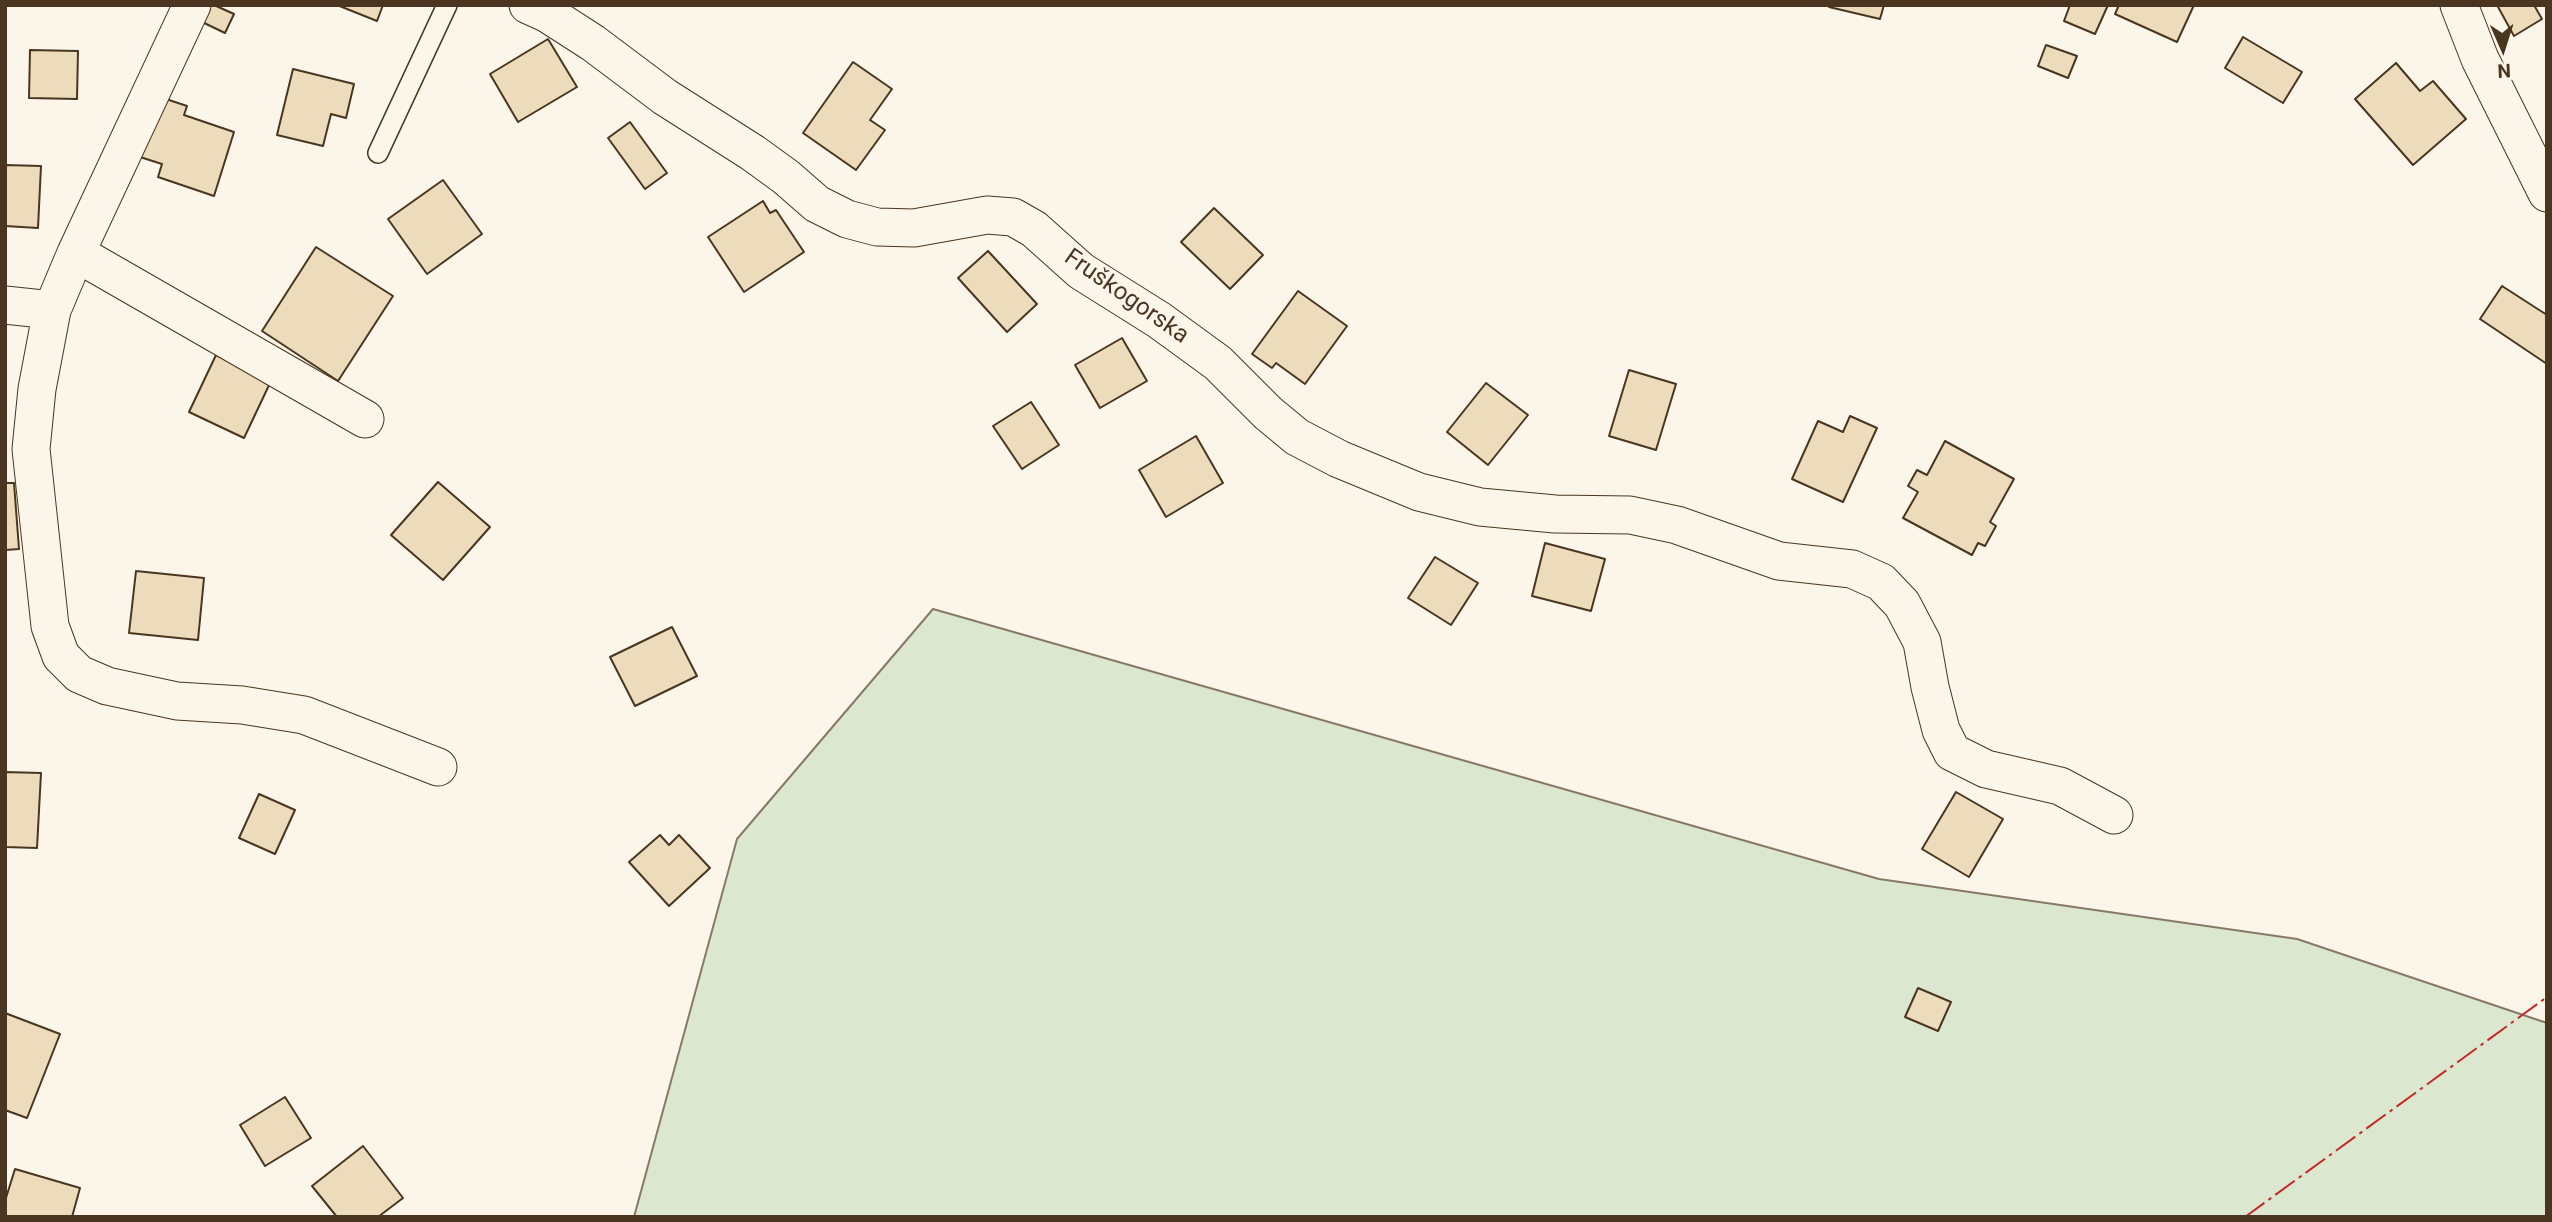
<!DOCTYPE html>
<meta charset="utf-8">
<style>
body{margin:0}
#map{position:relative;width:2552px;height:1222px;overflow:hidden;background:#fbf6e9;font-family:Roboto,sans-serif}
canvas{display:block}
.frame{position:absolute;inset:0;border:7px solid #4a3520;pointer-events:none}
.north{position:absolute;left:2468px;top:14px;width:70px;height:70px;-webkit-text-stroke:5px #fbf6e9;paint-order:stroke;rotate:177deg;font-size:19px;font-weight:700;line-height:28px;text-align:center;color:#4a3520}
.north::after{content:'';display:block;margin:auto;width:24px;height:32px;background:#4a3520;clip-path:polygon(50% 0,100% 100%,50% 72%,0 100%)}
</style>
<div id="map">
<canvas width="2552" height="1222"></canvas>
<div class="frame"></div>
<div class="north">N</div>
</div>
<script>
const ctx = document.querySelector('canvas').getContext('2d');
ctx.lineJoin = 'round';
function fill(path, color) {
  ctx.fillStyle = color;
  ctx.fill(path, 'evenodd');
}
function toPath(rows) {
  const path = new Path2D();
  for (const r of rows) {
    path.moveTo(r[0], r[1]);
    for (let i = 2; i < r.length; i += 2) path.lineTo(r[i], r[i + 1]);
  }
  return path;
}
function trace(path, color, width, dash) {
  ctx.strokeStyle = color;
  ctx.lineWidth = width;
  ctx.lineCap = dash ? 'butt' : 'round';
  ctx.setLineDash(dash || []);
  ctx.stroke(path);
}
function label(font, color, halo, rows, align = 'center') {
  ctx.font = font + ' Roboto,sans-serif';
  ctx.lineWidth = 5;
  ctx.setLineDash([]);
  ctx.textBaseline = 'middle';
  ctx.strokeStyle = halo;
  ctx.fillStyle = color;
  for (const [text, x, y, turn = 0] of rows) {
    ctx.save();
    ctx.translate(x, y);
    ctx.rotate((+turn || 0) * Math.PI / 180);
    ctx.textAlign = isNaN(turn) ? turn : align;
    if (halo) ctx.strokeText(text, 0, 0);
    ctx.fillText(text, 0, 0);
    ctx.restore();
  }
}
const green = toPath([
 [933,609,1879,879,2297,939,2547,1023,2547,1217,634,1217,737,839,933,609]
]);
const building = toPath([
 [207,5,214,5,234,14,225,33,200,21,207,5],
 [337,5,383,5,377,21,337,5],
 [1829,5,1884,5,1880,19,1829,7,1829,5],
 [2070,5,2108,5,2095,34,2064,21,2070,5],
 [2119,5,2194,5,2177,42,2115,14,2119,5],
 [2497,5,2534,5,2542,19,2514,36,2497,5],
 [2243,37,2302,72,2283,103,2225,68,2243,37],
 [548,39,577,87,518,122,490,74,548,39],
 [2046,45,2077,56,2068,78,2038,66,2046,45],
 [30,50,78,51,77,99,29,98,30,50],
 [853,62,892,89,870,120,885,130,856,170,803,133,853,62],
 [2396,63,2420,91,2433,81,2466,119,2413,165,2355,99,2396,63],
 [293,69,354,84,346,118,331,114,323,146,277,135,293,69],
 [160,97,187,106,184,115,234,132,214,196,158,177,162,164,140,157,160,97],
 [630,122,667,173,645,189,608,138,630,122],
 [5,165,41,166,38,228,5,226,5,165],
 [443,180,482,234,427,274,388,219,443,180],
 [763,201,770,213,776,210,804,252,744,292,708,237,763,201],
 [1214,208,1263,255,1230,289,1181,242,1214,208],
 [316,247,393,296,338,381,262,331,316,247],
 [988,251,1037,304,1007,332,958,278,988,251],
 [2502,286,2547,315,2547,364,2480,319,2502,286],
 [1298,291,1347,326,1305,384,1276,363,1272,368,1252,354,1298,291],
 [1122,338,1147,381,1100,408,1075,365,1122,338],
 [216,355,271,381,244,438,189,412,216,355],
 [1629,370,1676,384,1656,450,1609,436,1629,370],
 [1486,383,1528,415,1488,465,1447,432,1486,383],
 [1031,402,1059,445,1022,469,993,426,1031,402],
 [1850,416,1877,428,1843,502,1792,479,1818,421,1843,432,1850,416],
 [1196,436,1223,483,1166,517,1139,470,1196,436],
 [1945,441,2014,479,1990,522,1996,526,1985,546,1978,543,1972,555,1903,518,1918,492,1908,486,1917,470,1927,475,1945,441],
 [438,482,490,527,443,580,391,535,438,482],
 [5,483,14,483,19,549,5,550,5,483],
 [1545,543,1605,559,1591,611,1532,596,1545,543],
 [1435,557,1478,583,1451,625,1408,598,1435,557],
 [136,571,204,578,198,640,129,633,136,571],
 [672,627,697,676,635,706,610,657,672,627],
 [5,772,41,773,37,848,5,847,5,772],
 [1956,792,2003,819,1969,877,1922,849,1956,792],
 [259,794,295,810,275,854,239,838,259,794],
 [660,835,669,845,679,835,710,868,669,906,629,862,660,835],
 [1918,988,1951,1002,1938,1031,1905,1017,1918,988],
 [5,1013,60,1034,27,1118,5,1110,5,1013],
 [285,1097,311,1138,265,1166,240,1125,285,1097],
 [363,1146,403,1198,378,1217,337,1217,312,1186,363,1146],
 [15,1169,80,1188,72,1217,5,1217,5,1201,15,1169]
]);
const lane = toPath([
 [378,153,447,5]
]);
const street = toPath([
 [192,5,76,253,52,310,37,389,31,449,50,626,61,656,79,674,107,686,177,701,242,705,304,715,438,767],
 [528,5,548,14,593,43,665,97,753,153,786,177,817,204,847,219,877,227,914,228,987,215,1013,217,1034,229,1081,271,1159,320,1218,363,1268,413,1297,437,1339,459,1419,492,1480,507,1555,514,1630,515,1677,525,1779,561,1852,569,1881,582,1902,604,1922,642,1930,687,1941,730,1952,752,1986,769,2060,786,2114,815],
 [2459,5,2480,59,2547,193],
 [76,253,365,419],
 [5,305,52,310]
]);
const power = toPath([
 [2245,1217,2547,997]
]);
const streetNames = [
 ["Fruškogorska",1126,297,35]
];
fill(green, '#dce7d0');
trace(green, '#887966', 2);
fill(building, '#ecdcbc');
trace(building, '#4a3520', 2);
trace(lane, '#4a3520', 22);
trace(street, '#4a3520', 39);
trace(lane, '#fbf6e9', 19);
trace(street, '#fbf6e9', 37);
trace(power, '#c62828', 2, [24, 5, 3.5, 5]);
label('24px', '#4a3520', '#fbf6e9', streetNames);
</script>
